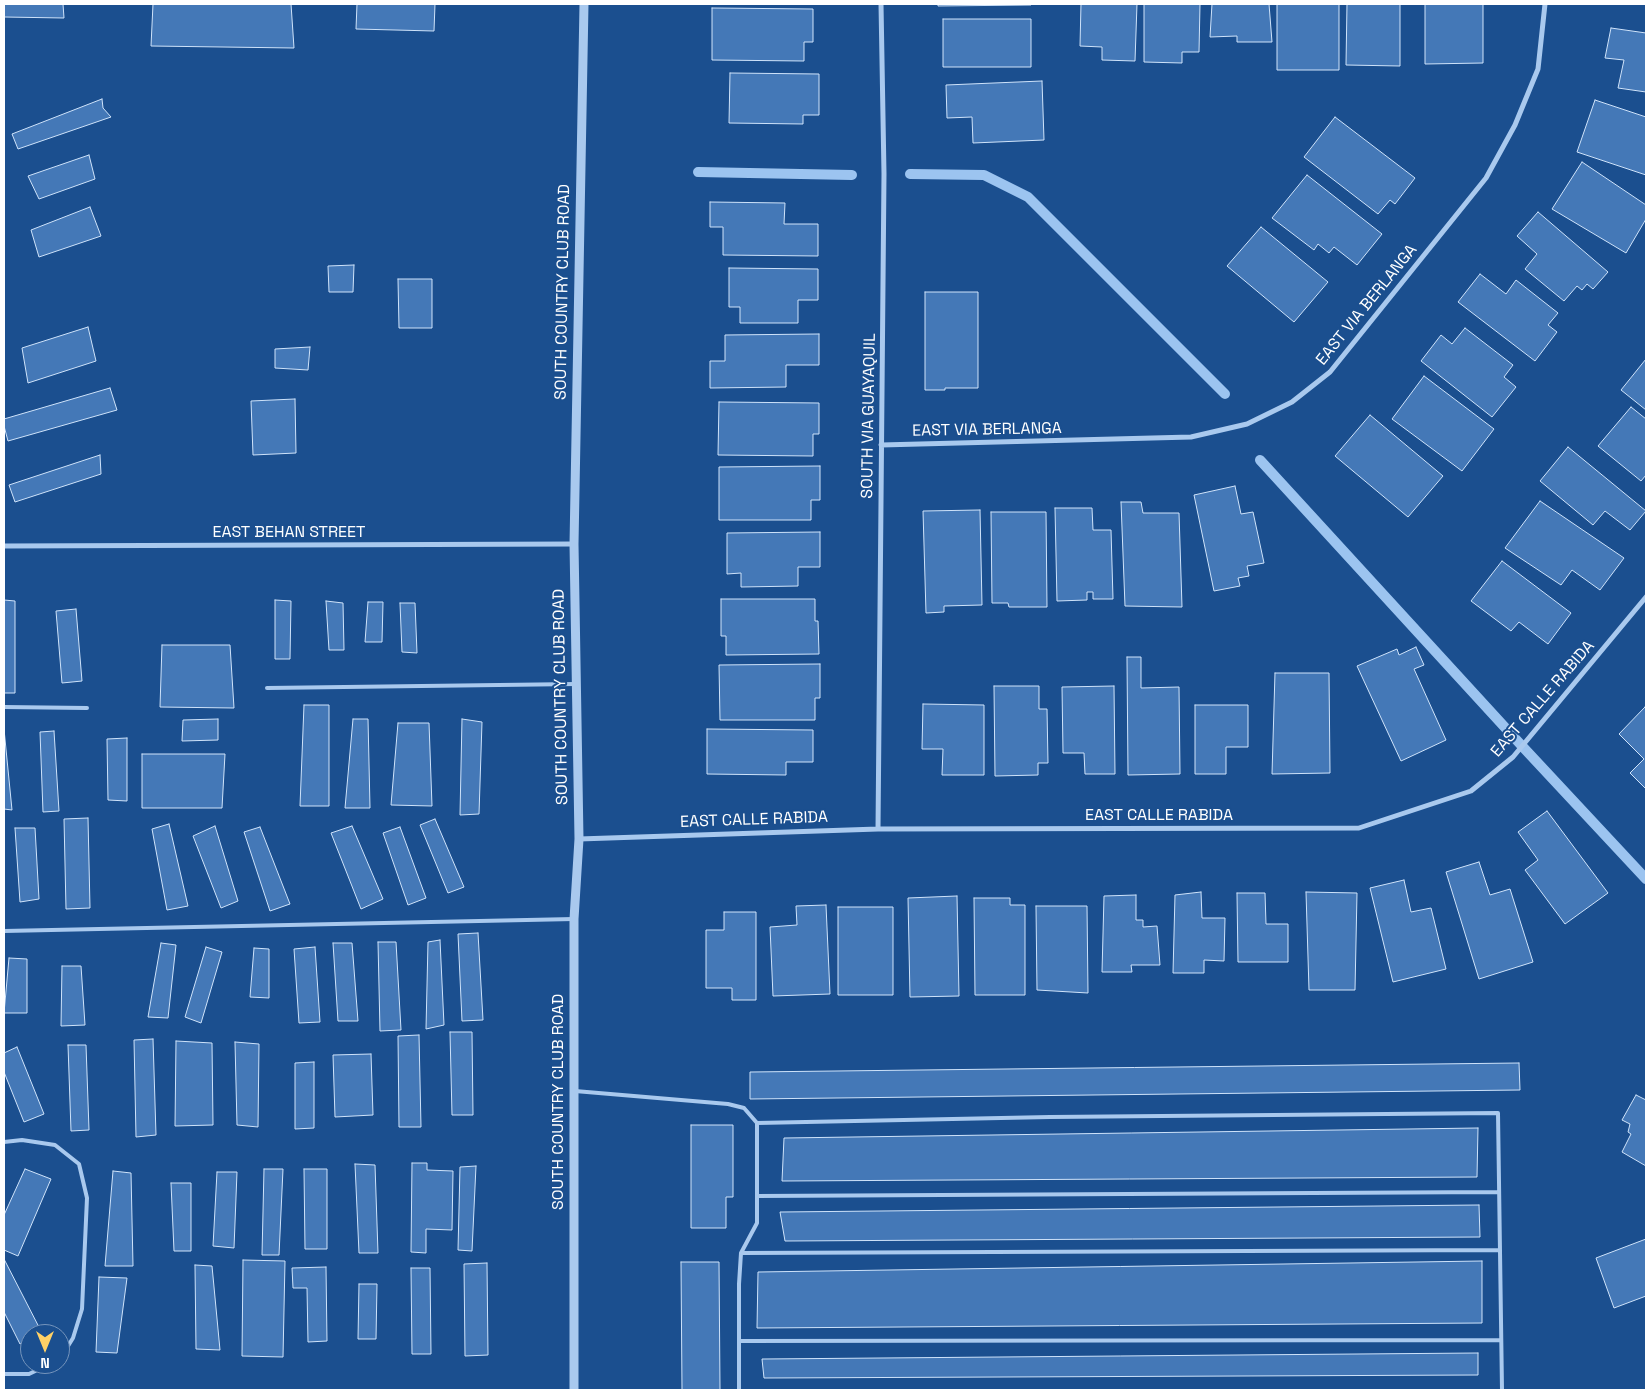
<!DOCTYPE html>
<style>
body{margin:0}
#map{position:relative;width:1650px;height:1394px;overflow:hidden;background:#1b4f8f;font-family:"Space Grotesk",sans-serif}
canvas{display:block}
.frame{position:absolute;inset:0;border:5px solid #fff;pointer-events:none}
.north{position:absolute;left:20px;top:1324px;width:50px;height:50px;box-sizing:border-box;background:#1b4f8f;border:1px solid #7695bc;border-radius:50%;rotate:180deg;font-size:14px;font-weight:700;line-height:20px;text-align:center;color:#fff}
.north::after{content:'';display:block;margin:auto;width:18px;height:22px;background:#ffd166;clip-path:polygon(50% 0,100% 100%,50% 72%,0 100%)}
</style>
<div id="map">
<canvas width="1650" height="1394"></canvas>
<div class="frame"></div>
<div class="north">N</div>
</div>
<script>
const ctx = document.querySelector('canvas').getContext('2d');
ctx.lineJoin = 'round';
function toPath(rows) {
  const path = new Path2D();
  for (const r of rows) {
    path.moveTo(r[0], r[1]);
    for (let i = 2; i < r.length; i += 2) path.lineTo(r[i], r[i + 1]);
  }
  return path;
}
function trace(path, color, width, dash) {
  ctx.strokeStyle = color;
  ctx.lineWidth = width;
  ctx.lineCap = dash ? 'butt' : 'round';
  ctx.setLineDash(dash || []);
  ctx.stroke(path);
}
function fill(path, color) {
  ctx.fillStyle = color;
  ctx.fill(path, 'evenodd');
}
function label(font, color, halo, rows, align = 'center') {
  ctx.font = font + ' "Space Grotesk",sans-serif';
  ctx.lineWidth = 4;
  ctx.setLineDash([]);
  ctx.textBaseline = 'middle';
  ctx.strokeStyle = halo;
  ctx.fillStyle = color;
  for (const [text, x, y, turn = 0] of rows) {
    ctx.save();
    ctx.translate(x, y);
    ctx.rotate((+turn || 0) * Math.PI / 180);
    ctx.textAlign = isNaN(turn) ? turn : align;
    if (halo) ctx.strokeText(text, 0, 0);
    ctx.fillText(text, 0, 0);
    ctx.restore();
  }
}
const stream = toPath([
 [698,172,852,175],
 [910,174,984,175,1028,197,1225,394],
 [1260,460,1522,746,1646,879]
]);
const building = toPath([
 [4,4,63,4,64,18,4,17,4,4],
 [153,4,291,4,294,48,151,46,153,4],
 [357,4,435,4,434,31,356,29,357,4],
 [938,4,1031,4,1031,5,938,6,938,4],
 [1081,4,1137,4,1135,61,1102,60,1102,47,1080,46,1081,4],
 [1144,4,1200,4,1199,52,1182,52,1182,63,1144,62,1144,4],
 [1212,4,1269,4,1272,42,1237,42,1237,36,1210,37,1212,4],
 [1277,4,1339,4,1339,70,1277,70,1277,4],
 [1347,4,1400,4,1400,66,1346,65,1347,4],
 [1425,4,1483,4,1483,63,1425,64,1425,4],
 [712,8,813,9,813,42,804,42,804,61,712,60,712,8],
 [943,19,1031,19,1031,67,943,67,943,19],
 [1611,28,1646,33,1646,92,1618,88,1624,60,1605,58,1611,28],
 [730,73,819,74,819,115,803,115,803,124,729,123,730,73],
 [1042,81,1044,140,973,143,972,117,947,118,946,85,1042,81],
 [102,99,103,108,111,117,18,149,12,134,102,99],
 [1595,100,1646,117,1646,175,1577,152,1595,100],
 [1335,117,1415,178,1395,204,1390,200,1378,214,1304,157,1335,117],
 [89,155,95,179,39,199,28,176,89,155],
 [1582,162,1646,205,1646,219,1626,253,1552,209,1582,162],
 [1307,175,1382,234,1357,265,1334,247,1329,253,1318,244,1314,250,1272,218,1307,175],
 [710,202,785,203,784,224,818,224,818,256,723,255,723,227,710,227,710,202],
 [90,207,101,236,39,257,31,230,90,207],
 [1538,212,1608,272,1593,289,1587,284,1582,290,1577,286,1564,301,1525,269,1537,254,1517,236,1538,212],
 [1261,227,1328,282,1294,322,1227,266,1261,227],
 [354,265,353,292,329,292,328,266,354,265],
 [729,268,818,269,818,300,798,300,798,323,740,323,740,307,729,307,729,268],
 [1480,274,1506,294,1516,280,1558,313,1548,325,1557,332,1535,361,1458,302,1480,274],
 [398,279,432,279,432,328,399,328,398,279],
 [925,292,978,292,978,388,945,388,945,390,925,390,925,292],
 [88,327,96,361,28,383,22,348,88,327],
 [1465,328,1513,365,1504,377,1516,387,1492,417,1421,361,1441,335,1452,344,1465,328],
 [819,334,819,365,786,365,786,387,710,388,710,361,725,361,725,335,819,334],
 [310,347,308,370,275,368,275,349,310,347],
 [1646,359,1646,410,1621,390,1646,359],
 [1424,376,1494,429,1462,471,1392,419,1424,376],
 [110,388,117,410,8,441,4,426,4,419,110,388],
 [295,399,296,453,253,455,251,401,295,399],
 [719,402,819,403,819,434,813,434,813,456,718,455,719,402],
 [1631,407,1646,419,1646,475,1641,481,1598,446,1631,407],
 [1370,415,1443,476,1408,517,1335,456,1370,415],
 [1568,447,1646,511,1630,530,1605,511,1593,525,1540,481,1568,447],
 [100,455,101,474,15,502,9,485,100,455],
 [820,466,820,500,811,500,811,520,719,520,719,467,820,466],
 [1235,486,1241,514,1253,512,1264,563,1247,566,1249,576,1238,578,1240,586,1214,591,1194,495,1235,486],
 [1540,501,1624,558,1600,590,1572,570,1561,585,1505,548,1540,501],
 [1121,502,1141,502,1143,513,1179,513,1182,607,1125,606,1121,502],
 [1055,508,1092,508,1093,530,1111,530,1113,599,1093,599,1093,592,1087,592,1087,600,1057,601,1055,508],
 [980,510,982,605,944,606,944,612,926,613,923,511,980,510],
 [991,512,1046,512,1047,607,1009,607,1008,603,992,603,991,512],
 [820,532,820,567,798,567,798,586,741,587,741,573,727,574,727,533,820,532],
 [1502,561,1571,613,1548,644,1519,622,1511,631,1471,601,1502,561],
 [721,599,815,599,815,621,818,621,819,654,726,655,726,636,721,636,721,599],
 [4,600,15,601,15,693,4,693,4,600],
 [275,600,291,601,290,659,275,659,275,600],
 [326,601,343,603,344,650,329,650,326,601],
 [368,602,383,602,382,642,365,642,368,602],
 [400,603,415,603,417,653,402,652,400,603],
 [76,609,82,681,62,683,56,611,76,609],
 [162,645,230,645,234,708,160,707,162,645],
 [1416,647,1424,665,1414,669,1446,740,1401,761,1357,666,1397,649,1399,655,1416,647],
 [1127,657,1141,657,1141,688,1179,687,1180,774,1128,775,1127,657],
 [820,664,820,698,815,698,815,720,720,720,719,665,820,664],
 [1275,673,1329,673,1330,773,1272,774,1275,673],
 [994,686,1039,686,1039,709,1047,709,1048,763,1038,763,1038,775,995,776,994,686],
 [1114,686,1115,774,1085,774,1084,753,1063,753,1062,687,1114,686],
 [923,704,984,705,984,775,942,775,943,749,922,749,923,704],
 [304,705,329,705,329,806,300,806,304,705],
 [1195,705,1248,705,1248,747,1226,747,1226,774,1195,774,1195,705],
 [1645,707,1646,708,1646,789,1630,773,1644,759,1619,734,1645,707],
 [218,719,218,740,182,741,183,720,218,719],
 [353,719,368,719,370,808,345,808,353,719],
 [462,719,482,722,479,814,460,815,462,719],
 [398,723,429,723,432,806,391,805,398,723],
 [4,729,12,810,4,809,4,729],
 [707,729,813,730,813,762,786,762,786,775,707,774,707,729],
 [54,731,59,811,43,812,40,732,54,731],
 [127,738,127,801,108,800,107,739,127,738],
 [142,754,225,754,222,808,142,808,142,754],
 [1547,811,1608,893,1565,924,1525,870,1538,860,1518,832,1547,811],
 [88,818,90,908,66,909,64,819,88,818],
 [435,819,464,887,448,893,420,825,435,819],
 [169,824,188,906,167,910,152,829,169,824],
 [215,826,238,901,221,908,193,836,215,826],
 [352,826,383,899,361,909,331,833,352,826],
 [260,827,290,904,270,911,244,832,260,827],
 [400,827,426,898,408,905,383,833,400,827],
 [15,828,35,828,39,899,20,902,15,828],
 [1479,862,1490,895,1510,889,1533,962,1479,979,1446,872,1479,862],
 [1404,880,1411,912,1431,908,1446,969,1393,982,1370,888,1404,880],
 [1201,892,1202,918,1225,918,1224,961,1204,960,1204,973,1173,973,1175,895,1201,892],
 [1306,892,1357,893,1355,990,1309,990,1306,892],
 [1237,893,1265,893,1266,924,1288,924,1288,962,1238,962,1237,893],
 [1136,895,1136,920,1143,920,1143,927,1157,926,1160,965,1131,965,1132,972,1102,972,1104,896,1136,895],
 [957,896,959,996,910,997,908,898,957,896],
 [974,898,1010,898,1010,905,1025,905,1025,995,975,995,974,898],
 [826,905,830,994,773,996,770,927,797,925,796,906,826,905],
 [1036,906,1087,906,1088,993,1037,990,1036,906],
 [838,907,893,907,893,995,838,995,838,907],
 [724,912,756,912,756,1000,732,1000,732,988,706,988,706,930,724,930,724,912],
 [478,933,483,1020,462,1021,458,934,478,933],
 [440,940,444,1025,426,1029,428,942,440,940],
 [378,942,396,942,401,1030,380,1031,378,942],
 [161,943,176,945,168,1018,148,1017,161,943],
 [333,943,352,943,358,1021,338,1021,333,943],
 [206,947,222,952,201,1023,185,1017,206,947],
 [315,947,320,1022,299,1023,294,949,315,947],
 [254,948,269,949,269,998,250,997,254,948],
 [9,958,27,959,27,1013,4,1013,9,958],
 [62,966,81,966,85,1025,61,1026,62,966],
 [450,1032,472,1032,473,1115,452,1115,450,1032],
 [419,1035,421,1127,399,1127,398,1036,419,1035],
 [153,1039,156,1135,136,1137,134,1040,153,1039],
 [176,1041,212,1043,213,1125,175,1126,176,1041],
 [235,1042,259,1044,258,1127,237,1125,235,1042],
 [68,1045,86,1045,89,1130,71,1131,68,1045],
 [17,1047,44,1114,24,1122,4,1072,4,1053,17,1047],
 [371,1054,373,1115,335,1117,333,1055,371,1054],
 [314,1062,314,1128,295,1129,295,1063,314,1062],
 [1519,1063,1520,1090,750,1099,750,1072,1519,1063],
 [1636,1095,1646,1100,1646,1166,1622,1152,1631,1134,1628,1132,1630,1124,1622,1120,1636,1095],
 [691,1125,733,1125,733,1197,726,1197,726,1228,691,1228,691,1125],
 [1478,1128,1477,1177,782,1181,784,1138,1478,1128],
 [412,1163,427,1163,427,1170,453,1171,452,1230,426,1229,426,1253,411,1252,412,1163],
 [355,1164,375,1165,378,1253,359,1253,355,1164],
 [476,1166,472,1251,458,1250,460,1167,476,1166],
 [25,1169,51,1179,18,1256,4,1250,4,1215,25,1169],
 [264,1169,283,1169,279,1255,262,1255,264,1169],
 [304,1169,327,1169,327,1249,305,1249,304,1169],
 [113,1171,131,1173,133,1266,105,1266,113,1171],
 [217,1172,237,1172,234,1248,213,1246,217,1172],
 [171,1183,191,1183,191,1251,174,1251,171,1183],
 [1479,1205,1480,1237,785,1241,780,1212,1479,1205],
 [1646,1239,1646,1296,1614,1308,1596,1258,1646,1239],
 [4,1259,42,1333,30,1334,30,1339,20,1344,4,1312,4,1259],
 [243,1260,285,1261,283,1357,242,1356,243,1260],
 [1482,1261,1482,1323,757,1328,758,1272,1482,1261],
 [681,1262,719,1262,720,1390,682,1390,681,1262],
 [487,1263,488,1355,465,1356,464,1264,487,1263],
 [195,1265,212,1266,220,1350,196,1349,195,1265],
 [326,1267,327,1341,308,1342,307,1288,293,1288,292,1268,326,1267],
 [411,1268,430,1268,431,1354,412,1354,411,1268],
 [99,1277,127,1278,117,1353,96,1352,99,1277],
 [359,1284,377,1284,376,1339,358,1339,359,1284],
 [1478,1353,1478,1375,764,1378,762,1359,1478,1353]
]);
const service = toPath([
 [267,688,576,684],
 [4,707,87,708],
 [4,931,574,919],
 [575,1091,728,1104,744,1108,757,1123,757,1223,741,1253,739,1284,739,1390],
 [757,1123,1050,1117,1498,1113,1502,1390],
 [4,1142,22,1140,55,1145,79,1164,87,1198,82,1309,73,1338,60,1359],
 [757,1196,1498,1192],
 [741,1253,1499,1250],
 [739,1341,1500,1340],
 [4,1374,29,1374,50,1364]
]);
const minor = toPath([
 [881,445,1191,437,1247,424,1292,402,1330,372,1486,178,1515,125,1538,69,1545,4],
 [4,546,574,544],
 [878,829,884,174,881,4],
 [579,839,878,829,1359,828,1471,791,1513,757,1646,597]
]);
const tertiary = toPath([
 [574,1390,574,919,579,839,574,544,584,4]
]);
const streetNames = [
 ["SOUTH COUNTRY CLUB ROAD",563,292,-89],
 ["EAST VIA BERLANGA",1367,305,-51],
 ["SOUTH VIA GUAYAQUIL",869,416,-89],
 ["EAST VIA BERLANGA",987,430,-1],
 ["EAST BEHAN STREET",289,533],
 ["SOUTH COUNTRY CLUB ROAD",561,697,-91],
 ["EAST CALLE RABIDA",1543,699,-49],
 ["EAST CALLE RABIDA",1159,816],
 ["EAST CALLE RABIDA",754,820,-2],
 ["SOUTH COUNTRY CLUB ROAD",559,1102,-90]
];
trace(stream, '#9cc4f0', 10);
fill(building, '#4478b7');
trace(building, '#cfe3fa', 1);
trace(service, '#a9c9ee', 4);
trace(minor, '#a9c9ee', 5);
trace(tertiary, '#a9c9ee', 9);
label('16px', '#fff', '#1b4f8f', streetNames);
</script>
